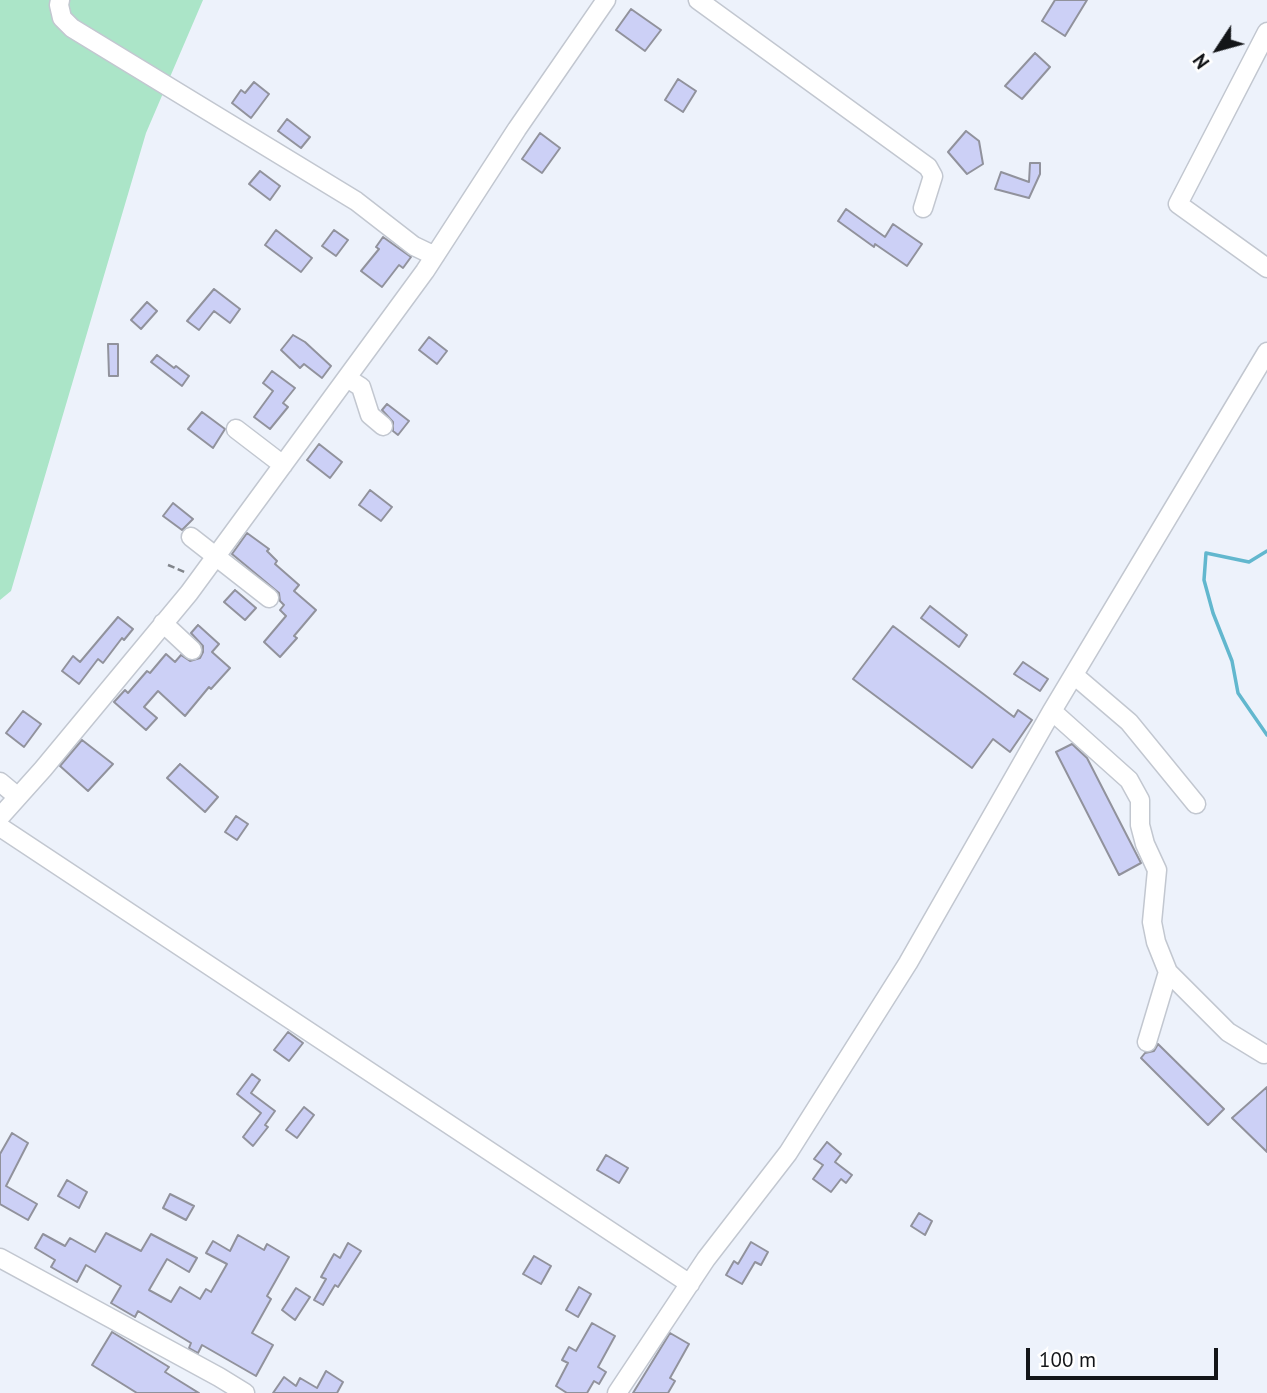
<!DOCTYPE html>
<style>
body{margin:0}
#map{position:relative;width:1267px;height:1393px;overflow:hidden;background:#edf2fb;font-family:"PT Sans",sans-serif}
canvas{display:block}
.north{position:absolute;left:1183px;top:14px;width:70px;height:70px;-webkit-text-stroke:5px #fff;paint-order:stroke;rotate:234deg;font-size:19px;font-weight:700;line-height:28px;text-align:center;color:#131518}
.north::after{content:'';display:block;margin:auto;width:24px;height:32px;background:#131518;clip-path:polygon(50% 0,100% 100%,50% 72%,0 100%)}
.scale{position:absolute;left:1026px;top:1348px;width:192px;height:32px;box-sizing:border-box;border:4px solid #131518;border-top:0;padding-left:9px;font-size:21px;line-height:24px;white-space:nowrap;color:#131518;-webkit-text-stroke:5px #fff;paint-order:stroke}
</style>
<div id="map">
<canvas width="1267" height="1393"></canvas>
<div class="north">N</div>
<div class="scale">100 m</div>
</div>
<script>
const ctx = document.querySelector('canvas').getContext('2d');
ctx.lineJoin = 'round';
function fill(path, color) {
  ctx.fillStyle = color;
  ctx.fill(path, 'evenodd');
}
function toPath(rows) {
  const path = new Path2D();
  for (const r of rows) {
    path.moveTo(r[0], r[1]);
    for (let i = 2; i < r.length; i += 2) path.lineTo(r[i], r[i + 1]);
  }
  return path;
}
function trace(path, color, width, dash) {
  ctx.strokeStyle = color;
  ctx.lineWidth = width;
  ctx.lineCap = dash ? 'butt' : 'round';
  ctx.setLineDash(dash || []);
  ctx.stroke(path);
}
const green = toPath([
 [0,0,203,0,146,133,11,591,0,600]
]);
const stream = toPath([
 [1267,551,1249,562,1206,553,1204,580,1213,613,1232,661,1238,693,1267,735]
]);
const building = toPath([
 [1055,0,1087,0,1065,36,1042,21,1055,0],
 [631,9,661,30,645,51,616,30,631,9],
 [1035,53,1050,67,1022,99,1005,86,1035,53],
 [678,79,696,91,683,112,665,100,678,79],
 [254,82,269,94,251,118,232,103,241,90,245,93,254,82],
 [287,119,310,137,301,148,278,131,287,119],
 [966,131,979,141,983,164,967,174,948,152,966,131],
 [540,133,560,148,542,173,522,159,540,133],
 [1030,163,1040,163,1040,174,1029,198,995,189,1001,172,1029,182,1030,163],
 [260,171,280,186,270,200,249,184,260,171],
 [846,209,885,237,893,224,922,244,907,266,875,244,874,247,838,221,846,209],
 [276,230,312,258,301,272,265,245,276,230],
 [334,230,348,240,336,256,322,246,334,230],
 [383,237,411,257,403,268,399,265,382,287,361,271,379,249,376,247,383,237],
 [214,289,240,309,230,323,214,311,199,330,187,321,214,289],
 [147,302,157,311,141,329,131,320,147,302],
 [293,335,305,342,331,366,322,378,304,364,300,368,281,350,293,335],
 [429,337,447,351,437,364,419,350,429,337],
 [108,344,118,344,118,376,109,376,108,344],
 [157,355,174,368,176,366,189,376,182,386,151,362,157,355],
 [272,371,295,388,283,403,288,407,270,429,254,417,273,391,263,383,272,371],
 [387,404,409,421,398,435,393,431,393,422,382,410,387,404],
 [202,412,225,429,213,448,188,429,202,412],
 [319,444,342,462,330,478,307,460,319,444],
 [370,490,392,507,381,521,359,505,370,490],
 [173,503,193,519,182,530,163,516,173,503],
 [247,533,269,549,267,551,277,561,275,564,299,585,294,591,316,610,294,636,297,638,280,657,264,642,286,616,280,610,284,605,280,601,279,593,232,554,247,533],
 [235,590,256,608,245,620,224,602,235,590],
 [930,606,967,635,959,647,921,618,930,606],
 [118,617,133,629,124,640,122,638,103,663,98,659,79,684,62,671,73,656,80,662,118,617],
 [198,625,219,644,212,652,230,668,211,689,209,687,185,716,158,691,144,707,157,718,146,730,114,702,125,690,128,693,147,671,150,673,166,654,175,662,181,655,190,661,200,658,203,652,203,646,191,633,198,625],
 [893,626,1014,717,1018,710,1032,720,1010,752,993,739,972,768,853,679,893,626],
 [1023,662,1048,679,1040,691,1014,674,1023,662],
 [23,711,41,724,24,747,6,733,23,711],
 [82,740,113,764,88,791,60,766,82,740],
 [1072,744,1087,758,1141,863,1119,875,1056,752,1072,744],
 [180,764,218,797,205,812,167,778,180,764],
 [236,816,248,824,237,840,225,832,236,816],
 [288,1032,303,1043,289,1061,274,1050,288,1032],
 [1158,1044,1224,1109,1208,1125,1141,1058,1145,1053,1154,1051,1158,1044],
 [252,1074,260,1080,251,1093,275,1111,265,1125,268,1127,253,1146,243,1137,261,1113,237,1094,252,1074],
 [1267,1087,1267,1152,1232,1118,1267,1087],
 [304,1107,314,1115,297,1138,286,1130,304,1107],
 [12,1133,28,1143,6,1186,37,1204,28,1220,0,1204,0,1154,12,1133],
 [827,1142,841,1154,835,1162,852,1175,846,1183,841,1179,831,1192,813,1179,823,1165,814,1159,827,1142],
 [606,1155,628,1168,619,1183,597,1170,606,1155],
 [67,1180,87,1192,79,1208,58,1196,67,1180],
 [170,1194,194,1206,186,1220,163,1208,170,1194],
 [919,1213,932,1221,925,1235,911,1226,919,1213],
 [106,1233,141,1251,151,1234,197,1258,189,1272,167,1259,149,1290,171,1302,180,1287,200,1299,206,1289,211,1292,227,1264,206,1253,213,1241,230,1251,238,1235,264,1250,267,1244,289,1257,267,1296,271,1299,252,1333,273,1345,256,1376,202,1345,198,1353,189,1348,191,1343,138,1311,135,1317,111,1303,121,1286,86,1265,77,1282,51,1267,55,1260,35,1248,43,1234,65,1246,70,1238,95,1252,106,1233],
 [751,1242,768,1252,761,1265,755,1262,742,1284,726,1275,734,1261,738,1264,751,1242],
 [348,1243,361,1251,338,1287,335,1285,323,1305,314,1300,326,1279,321,1277,334,1254,340,1258,348,1243],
 [534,1256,551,1266,541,1284,523,1274,534,1256],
 [579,1287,591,1294,578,1317,566,1310,579,1287],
 [296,1288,310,1297,295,1320,282,1310,296,1288],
 [592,1323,615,1336,598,1367,606,1372,599,1384,594,1381,587,1393,567,1393,556,1386,568,1363,562,1360,569,1347,576,1351,592,1323],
 [112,1332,169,1367,165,1372,199,1393,137,1393,92,1365,112,1332],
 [670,1333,689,1344,670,1378,675,1381,668,1393,633,1393,670,1333],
 [326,1371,343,1382,337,1393,273,1393,284,1377,296,1386,300,1378,317,1388,326,1371]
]);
const path = toPath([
 [168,565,187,573]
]);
const minor = toPath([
 [60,0,59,5,62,18,72,28,356,201,414,246,435,256],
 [698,0,928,167,933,176,923,208],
 [1267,32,1178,204,1267,268],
 [347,378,361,387,370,415,383,426],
 [236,429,283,465],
 [191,537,269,598],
 [163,623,192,650],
 [1074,675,1129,722,1196,804],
 [1052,711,1129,780,1140,800,1140,825,1145,844,1157,870,1152,922,1156,942,1168,972,1228,1032,1264,1054],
 [0,782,18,797],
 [0,817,43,769,189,593,425,271,517,129,606,0],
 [0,827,690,1284],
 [1147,1042,1168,972],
 [0,1258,219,1377,245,1393],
 [617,1393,706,1259,788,1153,908,963,1052,711,1267,352]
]);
fill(green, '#abe5c8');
trace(stream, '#62b7ce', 3.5);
fill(building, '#ccd0f6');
trace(building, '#91929c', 2);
trace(minor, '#c2c7d0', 21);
trace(path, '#81858b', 2.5, [7, 3.5]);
trace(minor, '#fff', 18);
</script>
